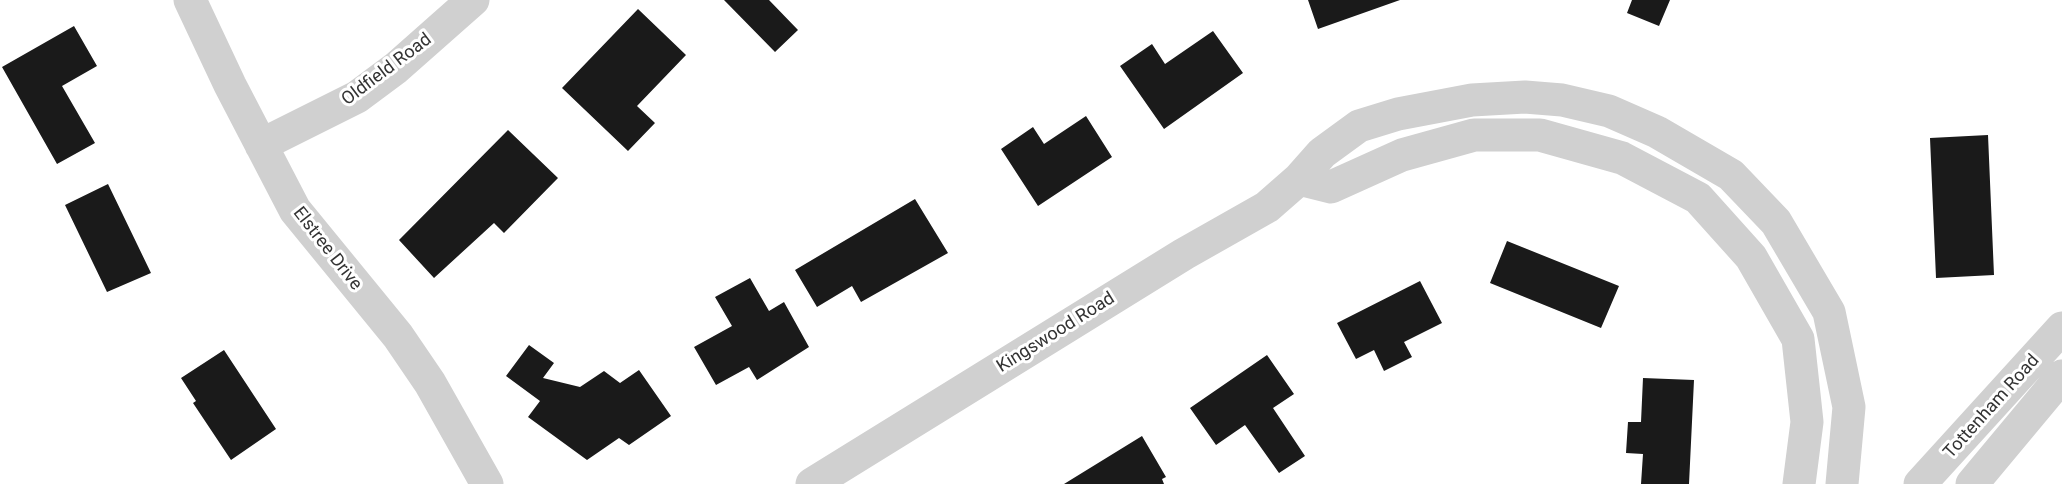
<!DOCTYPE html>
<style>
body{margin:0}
canvas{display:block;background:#fff}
</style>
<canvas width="2062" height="484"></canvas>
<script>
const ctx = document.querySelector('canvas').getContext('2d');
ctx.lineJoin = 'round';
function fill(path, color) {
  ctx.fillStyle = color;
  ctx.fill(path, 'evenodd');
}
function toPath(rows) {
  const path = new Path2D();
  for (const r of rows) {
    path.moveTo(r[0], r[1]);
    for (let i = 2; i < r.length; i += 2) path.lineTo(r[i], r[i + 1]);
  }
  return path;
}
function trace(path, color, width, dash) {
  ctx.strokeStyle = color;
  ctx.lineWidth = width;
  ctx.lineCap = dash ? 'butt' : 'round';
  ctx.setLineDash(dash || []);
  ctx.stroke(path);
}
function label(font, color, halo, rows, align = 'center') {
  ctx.font = font + ' Roboto,sans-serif';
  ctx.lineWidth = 6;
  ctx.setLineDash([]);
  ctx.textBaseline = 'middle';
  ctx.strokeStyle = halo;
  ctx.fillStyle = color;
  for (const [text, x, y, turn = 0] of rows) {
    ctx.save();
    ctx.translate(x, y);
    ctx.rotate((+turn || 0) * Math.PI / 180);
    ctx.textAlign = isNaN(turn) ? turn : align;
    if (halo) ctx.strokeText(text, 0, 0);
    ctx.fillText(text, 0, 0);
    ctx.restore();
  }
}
const building = toPath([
 [724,0,769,0,798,30,775,52],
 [1308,0,1400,0,1318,29],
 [1632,0,1670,0,1659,26,1627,13],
 [638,9,686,55,637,106,655,123,628,151,562,88],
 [74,26,97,66,62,86,95,143,57,164,2,67],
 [1213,31,1243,73,1164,129,1120,66,1152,44,1165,64],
 [1086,116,1112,157,1038,206,1001,149,1033,127,1044,144],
 [508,130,558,178,504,233,494,223,434,278,399,240],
 [1988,135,1994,275,1936,278,1930,138],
 [108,184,151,273,107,292,65,205],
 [915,199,948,253,861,302,852,286,817,307,795,270],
 [1507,241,1619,286,1601,328,1490,283],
 [750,278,769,311,784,302,809,347,757,380,749,367,716,385,694,347,732,326,715,297],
 [1420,281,1442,323,1404,342,1412,357,1384,371,1374,350,1356,359,1337,323],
 [529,345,554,363,543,378,580,387,604,371,620,383,639,370,671,416,629,445,619,438,587,460,528,417,540,401,506,376],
 [224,350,276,429,231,460,193,403,196,401,181,378],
 [1267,355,1294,394,1273,408,1305,456,1279,473,1245,425,1216,445,1190,408],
 [1643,378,1694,380,1689,484,1641,484,1643,454,1626,453,1628,422,1641,422],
 [1142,436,1166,477,1162,479,1164,484,1064,484]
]);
const street = toPath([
 [190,0,230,85,295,210,398,336,430,383,487,484],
 [261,145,357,97,396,68,473,0],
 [1299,179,1331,187,1402,155,1474,135,1540,135,1622,158,1698,198,1751,257,1798,339,1807,422,1799,484],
 [812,484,1184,254,1267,207,1299,179,1322,153,1359,126,1398,114,1472,100,1525,97,1562,100,1609,111,1657,132,1731,175,1776,222,1829,312,1849,407,1842,484],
 [1920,484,2062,328],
 [1972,484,2062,376]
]);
const streetNames = [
 ["Oldfield Road",387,70,-37],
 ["Elstree Drive",327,249,52],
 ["Kingswood Road",1056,333,-32],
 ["Tottenham Road",1992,407,-48]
];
fill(building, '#1a1a1a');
trace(street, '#d0d0d0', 33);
label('18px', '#333', '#fff', streetNames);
</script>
